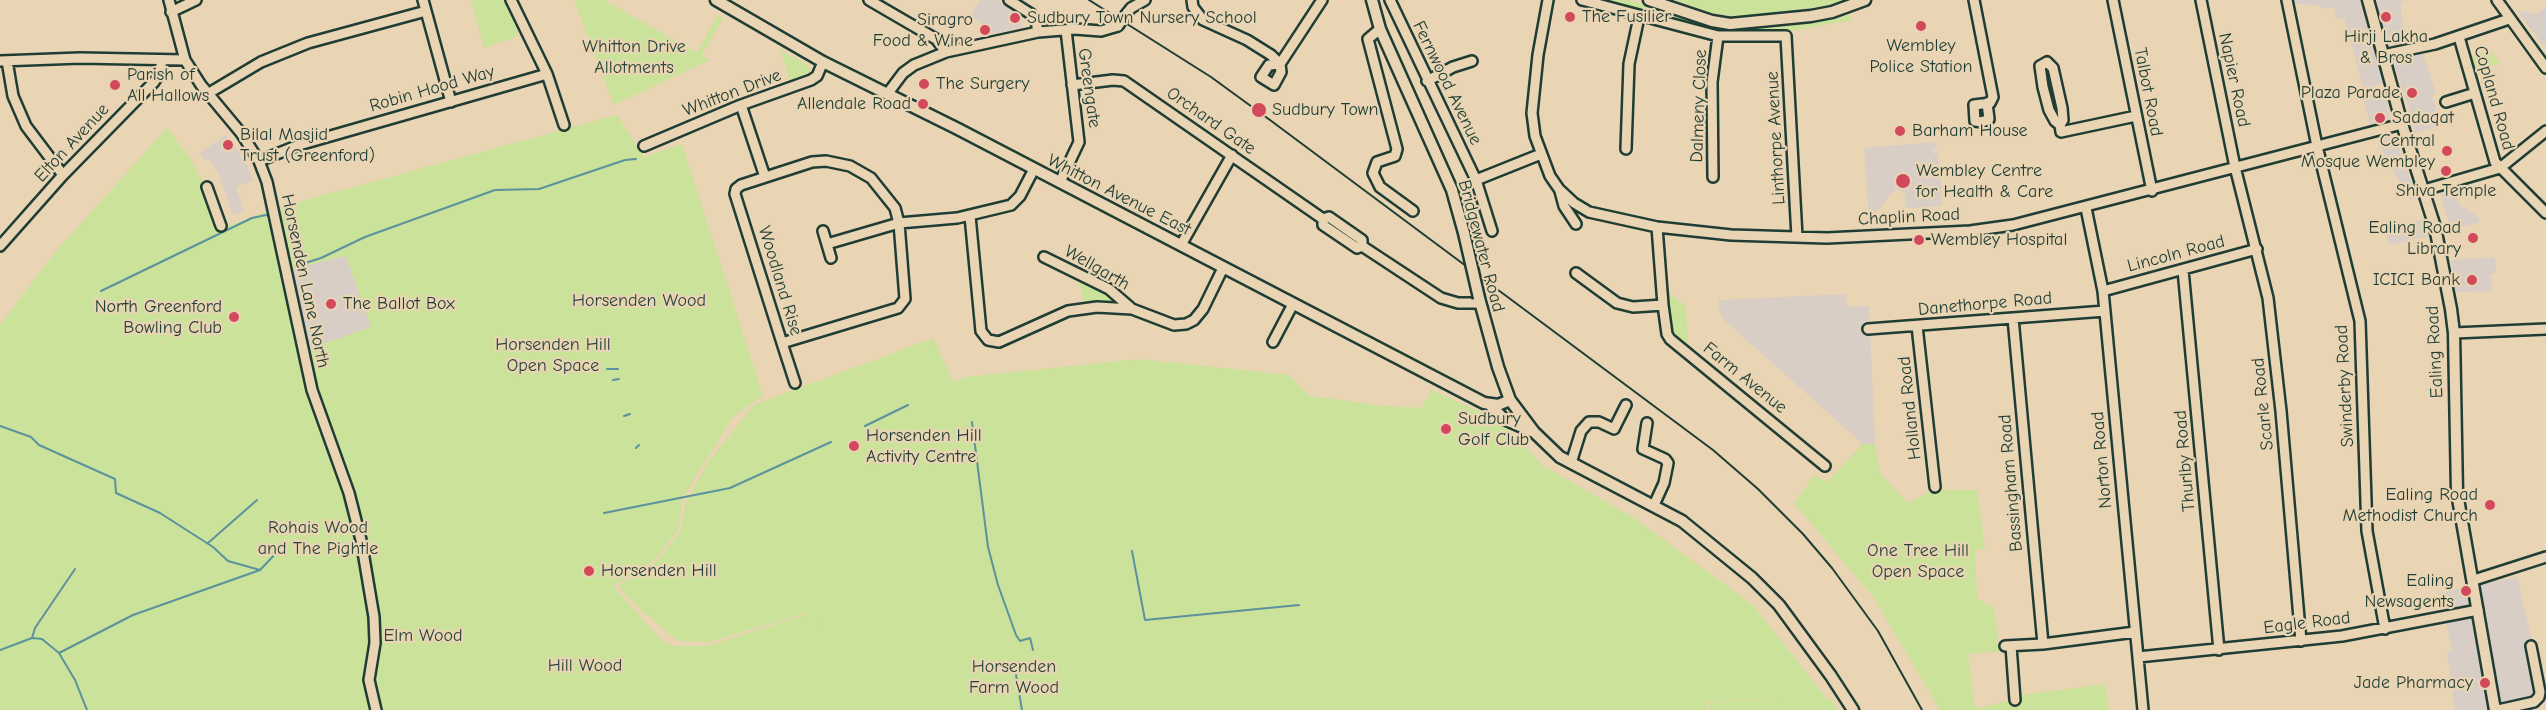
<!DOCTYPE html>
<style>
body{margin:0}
canvas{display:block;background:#e9d4b3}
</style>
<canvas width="2546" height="710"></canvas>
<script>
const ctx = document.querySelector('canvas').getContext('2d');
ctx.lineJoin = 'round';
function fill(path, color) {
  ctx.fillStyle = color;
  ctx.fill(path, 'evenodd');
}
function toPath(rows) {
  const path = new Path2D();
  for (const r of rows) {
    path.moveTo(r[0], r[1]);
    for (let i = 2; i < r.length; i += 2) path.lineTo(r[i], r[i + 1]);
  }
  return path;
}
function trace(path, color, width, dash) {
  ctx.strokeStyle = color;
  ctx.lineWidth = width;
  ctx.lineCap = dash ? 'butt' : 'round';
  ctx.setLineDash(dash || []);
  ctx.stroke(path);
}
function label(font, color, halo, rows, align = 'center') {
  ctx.font = font + ' "Comic Neue",sans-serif';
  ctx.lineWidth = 4.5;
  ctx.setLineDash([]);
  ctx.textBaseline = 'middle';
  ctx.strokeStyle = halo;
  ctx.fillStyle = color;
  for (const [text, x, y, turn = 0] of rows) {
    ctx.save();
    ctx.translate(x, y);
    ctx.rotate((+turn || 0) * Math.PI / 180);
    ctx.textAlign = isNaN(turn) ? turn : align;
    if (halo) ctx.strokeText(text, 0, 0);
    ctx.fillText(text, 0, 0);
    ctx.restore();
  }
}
const built = toPath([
 [980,0,998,0,1022,15,1022,27,982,36,980,23,970,17],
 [2293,0,2359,0,2384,83,2370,87,2363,86,2344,18,2336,19,2334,7,2322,9,2322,6,2293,3],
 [2377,0,2404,0,2401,4,2401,15,2409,44,2388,46,2378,12],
 [2546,7,2546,44,2543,46,2517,10,2536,14],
 [2422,51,2436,94,2432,96,2441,126,2415,133,2411,115,2393,62,2396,58],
 [2384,88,2391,122,2371,128,2362,94],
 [226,135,247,165,253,181,236,187,244,211,233,216,219,175,209,159,204,160,199,153],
 [2395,135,2412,184,2418,200,2408,198,2377,141],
 [1937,142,1937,148,1933,149,1933,154,1938,153,1939,168,1945,168,1946,173,1940,173,1942,206,1906,208,1905,193,1895,189,1871,219,1869,217,1864,148],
 [2455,187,2460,205,2477,216,2480,222,2451,230,2440,193],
 [2425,219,2429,236,2389,245,2385,227],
 [346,256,371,327,309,349,291,269],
 [2495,257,2496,273,2491,274,2492,291,2456,292,2451,260],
 [1846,294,1847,307,1869,306,1875,445,1863,444,1723,319,1718,308,1719,300],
 [2517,577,2546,702,2511,710,2455,710,2447,652,2452,650,2439,593]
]);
const green = toPath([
 [471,0,505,0,520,29,516,31,518,36,484,48],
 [574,0,604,0,697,53,718,15,723,18,702,55,710,60,614,105],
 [1597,0,1626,0,1653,7,1702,25,1701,28],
 [1675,0,1842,0,1843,4,1739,17,1708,12],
 [1850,15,1851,20,1792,31,1716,32,1717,29,1783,27],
 [780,50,808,65,810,72,790,81],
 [2490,50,2500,63,2474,72,2469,57],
 [617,115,644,157,682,144,763,396,733,417,697,474,682,500,678,530,653,561,613,586,660,639,672,646,708,646,807,614,819,627,807,613,709,642,678,641,641,610,618,586,656,562,680,532,686,501,709,461,754,405,933,338,953,382,965,377,1139,359,1289,375,1309,396,1385,406,1421,408,1432,390,1502,422,1542,465,1634,518,1754,606,1827,699,1832,699,1838,710,1709,710,1709,702,1783,700,1707,701,1707,710,380,710,373,680,380,643,378,615,365,540,353,492,317,386,309,349,371,327,346,256,291,269,280,207],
 [167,128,189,157,203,182,217,225,222,228,268,211,309,390,345,495,368,616,368,650,363,669,364,685,372,710,0,710,0,325,56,251],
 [1079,281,1112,296,1113,302,1084,304],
 [1669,293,1686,306,1688,344,1671,333],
 [1863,444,1875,445,1880,474,1908,503,1933,490,1977,490,1985,549,1975,550,1977,599,1994,607,1999,651,1968,654,1975,709,2004,702,2022,695,2105,684,2109,710,1940,710,1874,598,1794,503,1814,475,1827,482]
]);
const stream = toPath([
 [296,266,321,258,365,237,495,190,539,189,625,160,636,159],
 [101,291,252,218,266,215,270,216,271,219],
 [607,369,618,369],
 [613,380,619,379],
 [624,416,630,414],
 [972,422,988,547,998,585,1016,635,1020,641,1030,638,1033,650],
 [0,426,31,437,39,445,115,479,116,493,160,513,213,547,228,561,260,570],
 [865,426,908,405],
 [636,448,639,445],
 [604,513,730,488,831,442],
 [208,543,257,500],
 [1132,551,1145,620,1299,605],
 [32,638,42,639,59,653,75,680,87,710],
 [0,650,32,638,35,628,75,569],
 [59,653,133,615,260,570,280,549],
 [1016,675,1022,710]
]);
const minor = toPath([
 [169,0,185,60,201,85,241,133,259,161,267,182,312,390,349,493,361,540,374,617,375,643,369,680,376,710],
 [423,0,451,102],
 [511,0,547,74,564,125],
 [869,0,936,39,946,52],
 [1009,0,1031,14,1036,21,1038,32],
 [1192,0,1193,7,1203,20,1247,40,1271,55,1280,64],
 [1390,0,1476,180,1492,231],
 [1548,0,1538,55,1532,113,1535,136,1550,176,1559,189,1574,203,1589,212,1657,227,1731,235,1827,238,1970,231,2013,225,2402,124],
 [1582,0,1718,36,1786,36,1797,237],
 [1974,0,1993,97,1990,103,1974,105,1975,121,1982,122,1989,119,1987,103],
 [2113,0,2152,191],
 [2201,0,2235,167,2268,298,2281,411,2301,641],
 [2287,0,2317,146,2360,321,2367,531,2385,629],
 [2497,0,2546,68],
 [171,12,196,0],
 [1127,13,1131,8,1145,0],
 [1380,29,1368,39,1397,149,1395,156,1377,162,1373,173,1380,187,1413,211],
 [2459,37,2495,162,2546,213],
 [2383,55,2435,44,2509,19],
 [0,61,80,58,185,60],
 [7,61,13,96,26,126,63,175],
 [1280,64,1269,65,1261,77,1274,85,1281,72,1280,64,1322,0],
 [1427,81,1453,67,1472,61],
 [1072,85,1113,80,1124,81,1323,219,1329,217,1362,240,1362,246],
 [209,93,261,62,308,43,426,11],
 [888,93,903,73,914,65,946,52,1038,32,1075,29,1101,31,1118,26],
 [2446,102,2475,93],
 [741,105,765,177],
 [2060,125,2055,121,2049,110,2043,87,2040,66,2047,62,2053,68,2062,108,2063,120,2060,125,2061,132,2136,116],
 [644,146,741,105,811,80,817,76,823,62],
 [1626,149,1629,64,1639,17],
 [259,161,299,145,547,74],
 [1713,177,1712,82,1718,36],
 [1476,180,1541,154],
 [1060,182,1079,142,1066,30],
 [207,187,221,226],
 [2424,190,2500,168,2546,131],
 [1560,191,1564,206,1576,224],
 [2086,208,2103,291,2143,710],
 [970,216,981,331,988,340,999,342,1068,311,1097,307,1132,309,1174,325,1186,324,1194,320,1203,309,1223,268],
 [1323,219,1323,225,1357,248,1362,246,1441,298,1458,303,1480,303],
 [1657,227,1663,305,1667,334,1670,339,1825,466],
 [823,231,831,258],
 [827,244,899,223,957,218,1011,205,1020,196,1034,169],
 [1181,245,1232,155],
 [0,246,63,175,154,82,159,74,162,61],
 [1044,257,1109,289,1132,309],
 [2183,270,2219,650],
 [1576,273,1617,303,1633,307,1663,305],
 [2103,291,2257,249],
 [2013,318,2043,644],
 [1917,326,1935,487],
 [1868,329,2105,311],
 [2454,333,2546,329],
 [1273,342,1293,304],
 [782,343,898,308,905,299,899,223,895,208,871,178,850,166,826,161,812,162,741,185,736,189,735,194,782,343,795,383],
 [1647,423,1643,449,1665,459,1668,463,1664,483,1654,505],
 [1571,463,1581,431,1589,422,1599,422,1614,429,1626,405],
 [2474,580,2546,557],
 [2005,646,2043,644,2135,632],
 [2011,646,2015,700],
 [2138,657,2342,636,2478,610],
 [2498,710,2534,702,2539,697,2540,692,2531,646]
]);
const major = toPath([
 [716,0,823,62,958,129,1484,403,1498,405,1510,400],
 [1372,0,1380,29,1452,190,1464,233],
 [1649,0,1712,21,1730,24,1811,16,1832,12,1865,0],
 [2368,0,2402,124,2435,227,2451,309,2454,333,2457,493,2495,710],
 [1479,298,1498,367,1510,400,1534,432,1560,457,1682,521,1752,578,1779,605,1831,676,1853,710],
 [1490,405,1504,419,1531,431]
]);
const rail = toPath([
 [1089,0,1211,77,1270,120,1713,450,1758,489,1803,534,1832,568,1878,631,1922,710]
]);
const minorBridge = toPath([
 [1118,26,1127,13]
]);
const majorBridge = toPath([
 [1464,233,1479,298]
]);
const markers = [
 [1570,17,6,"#d1495b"],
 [2386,17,6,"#d1495b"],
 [1015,18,6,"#d1495b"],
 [1921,26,6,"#d1495b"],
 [985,30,6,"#d1495b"],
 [924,84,6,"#d1495b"],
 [115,85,6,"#d1495b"],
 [2412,93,6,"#d1495b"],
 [923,104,6,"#d1495b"],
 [1259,110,8,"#d1495b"],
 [2380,118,6,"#d1495b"],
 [1900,131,6,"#d1495b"],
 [228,145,6,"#d1495b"],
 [2447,151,6,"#d1495b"],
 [2446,171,6,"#d1495b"],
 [1903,181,8,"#d1495b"],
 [2473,238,6,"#d1495b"],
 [1919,240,6,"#d1495b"],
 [2472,280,6,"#d1495b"],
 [331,304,6,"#d1495b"],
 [234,317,6,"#d1495b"],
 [1446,429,6,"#d1495b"],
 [854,446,6,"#d1495b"],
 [2490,505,6,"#d1495b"],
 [589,571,6,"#d1495b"],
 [2466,591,6,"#d1495b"],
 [2485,683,6,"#d1495b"]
];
const poiNames = [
 ["The Fusilier",1582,17],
 ["Sudbury Town Nursery School",1027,18],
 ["Siragro",973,20,"right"],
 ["Food & Wine",973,41,"right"],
 ["Hirji Lakha",2386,37,"center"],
 ["& Bros",2386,58,"center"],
 ["Wembley",1921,46,"center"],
 ["Police Station",1921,67,"center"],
 ["Parish of",127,75],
 ["All Hallows",127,96],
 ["The Surgery",936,84],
 ["Plaza Parade",2400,93,"right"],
 ["Allendale Road",911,104,"right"],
 ["Sudbury Town",1272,110],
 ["Sadaqat",2392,118],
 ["Barham House",1912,131],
 ["Bilal Masjid",240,135],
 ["Trust (Greenford)",240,156],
 ["Central",2435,141,"right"],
 ["Mosque Wembley",2435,162,"right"],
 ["Wembley Centre",1916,171],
 ["for Health & Care",1916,192],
 ["Shiva Temple",2446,191,"center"],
 ["Ealing Road",2461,228,"right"],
 ["Library",2461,249,"right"],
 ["Wembley Hospital",1931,240],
 ["ICICI Bank",2460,280,"right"],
 ["The Ballot Box",343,304],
 ["North Greenford",222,307,"right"],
 ["Bowling Club",222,328,"right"],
 ["Sudbury",1458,419],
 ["Golf Club",1458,440],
 ["Horsenden Hill",866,436],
 ["Activity Centre",866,457],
 ["Ealing Road",2478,495,"right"],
 ["Methodist Church",2478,516,"right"],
 ["Horsenden Hill",601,571],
 ["Ealing",2454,581,"right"],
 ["Newsagents",2454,602,"right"],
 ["Jade Pharmacy",2473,683,"right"]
];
const parkNames = [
 ["Whitton Drive",634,47],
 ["Allotments",634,68],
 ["Horsenden Wood",639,301],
 ["Horsenden Hill",553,345],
 ["Open Space",553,366],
 ["Rohais Wood",318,528],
 ["and The Pightle",318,549],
 ["One Tree Hill",1918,551],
 ["Open Space",1918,572],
 ["Elm Wood",423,636],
 ["Hill Wood",585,666],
 ["Horsenden",1014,667],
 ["Farm Wood",1014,688]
];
const streetNames = [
 ["Napier Road",2234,80,78],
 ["Fernwood Avenue",1447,83,64],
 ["Greengate",1089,88,82],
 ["Robin Hood Way",432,89,-16],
 ["Talbot Road",2148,92,79],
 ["Whitton Drive",732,93,-21],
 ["Copland Road",2494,98,74],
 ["Dalmeny Close",1699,106,-88],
 ["Orchard Gate",1211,121,35],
 ["Linthorpe Avenue",1776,138,-93],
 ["Elton Avenue",72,143,-47],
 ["Whitton Avenue East",1119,195,27],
 ["Chaplin Road",1909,217,-3],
 ["Bridgewater Road",1481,246,75],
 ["Lincoln Road",2176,254,-15],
 ["Wellgarth",1097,268,30],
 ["Horsenden Lane North",305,281,78],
 ["Woodland Rise",780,281,73],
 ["Danethorpe Road",1985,304,-5],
 ["Ealing Road",2435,352,-93],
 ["Farm Avenue",1745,378,39],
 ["Swinderby Road",2345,386,-93],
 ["Scarle Road",2263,404,-96],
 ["Holland Road",1910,408,-96],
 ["Norton Road",2102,460,-95],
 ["Thurlby Road",2185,461,-95],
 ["Bassingham Road",2011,483,-95],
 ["Eagle Road",2307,623,-7]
];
fill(built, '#d9cec5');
fill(green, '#cae299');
trace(stream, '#5b929d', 2);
trace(minor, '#1f3d34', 14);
trace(major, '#1f3d34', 15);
trace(minor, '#e9d4b3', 9);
trace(major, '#e9d4b3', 10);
trace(rail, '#1f3d34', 2);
trace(minorBridge, '#1f3d34', 14, []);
trace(majorBridge, '#1f3d34', 15, []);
trace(minorBridge, '#e9d4b3', 9);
trace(majorBridge, '#e9d4b3', 10);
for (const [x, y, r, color] of markers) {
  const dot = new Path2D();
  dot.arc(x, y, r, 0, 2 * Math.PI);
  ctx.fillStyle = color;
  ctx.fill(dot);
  trace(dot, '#e9d4b3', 2);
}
label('18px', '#1f3d34', '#e9d4b3', poiNames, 'left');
label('18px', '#284539', '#e9d4b3', parkNames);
label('18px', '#1f3d34', '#e9d4b3', streetNames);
</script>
